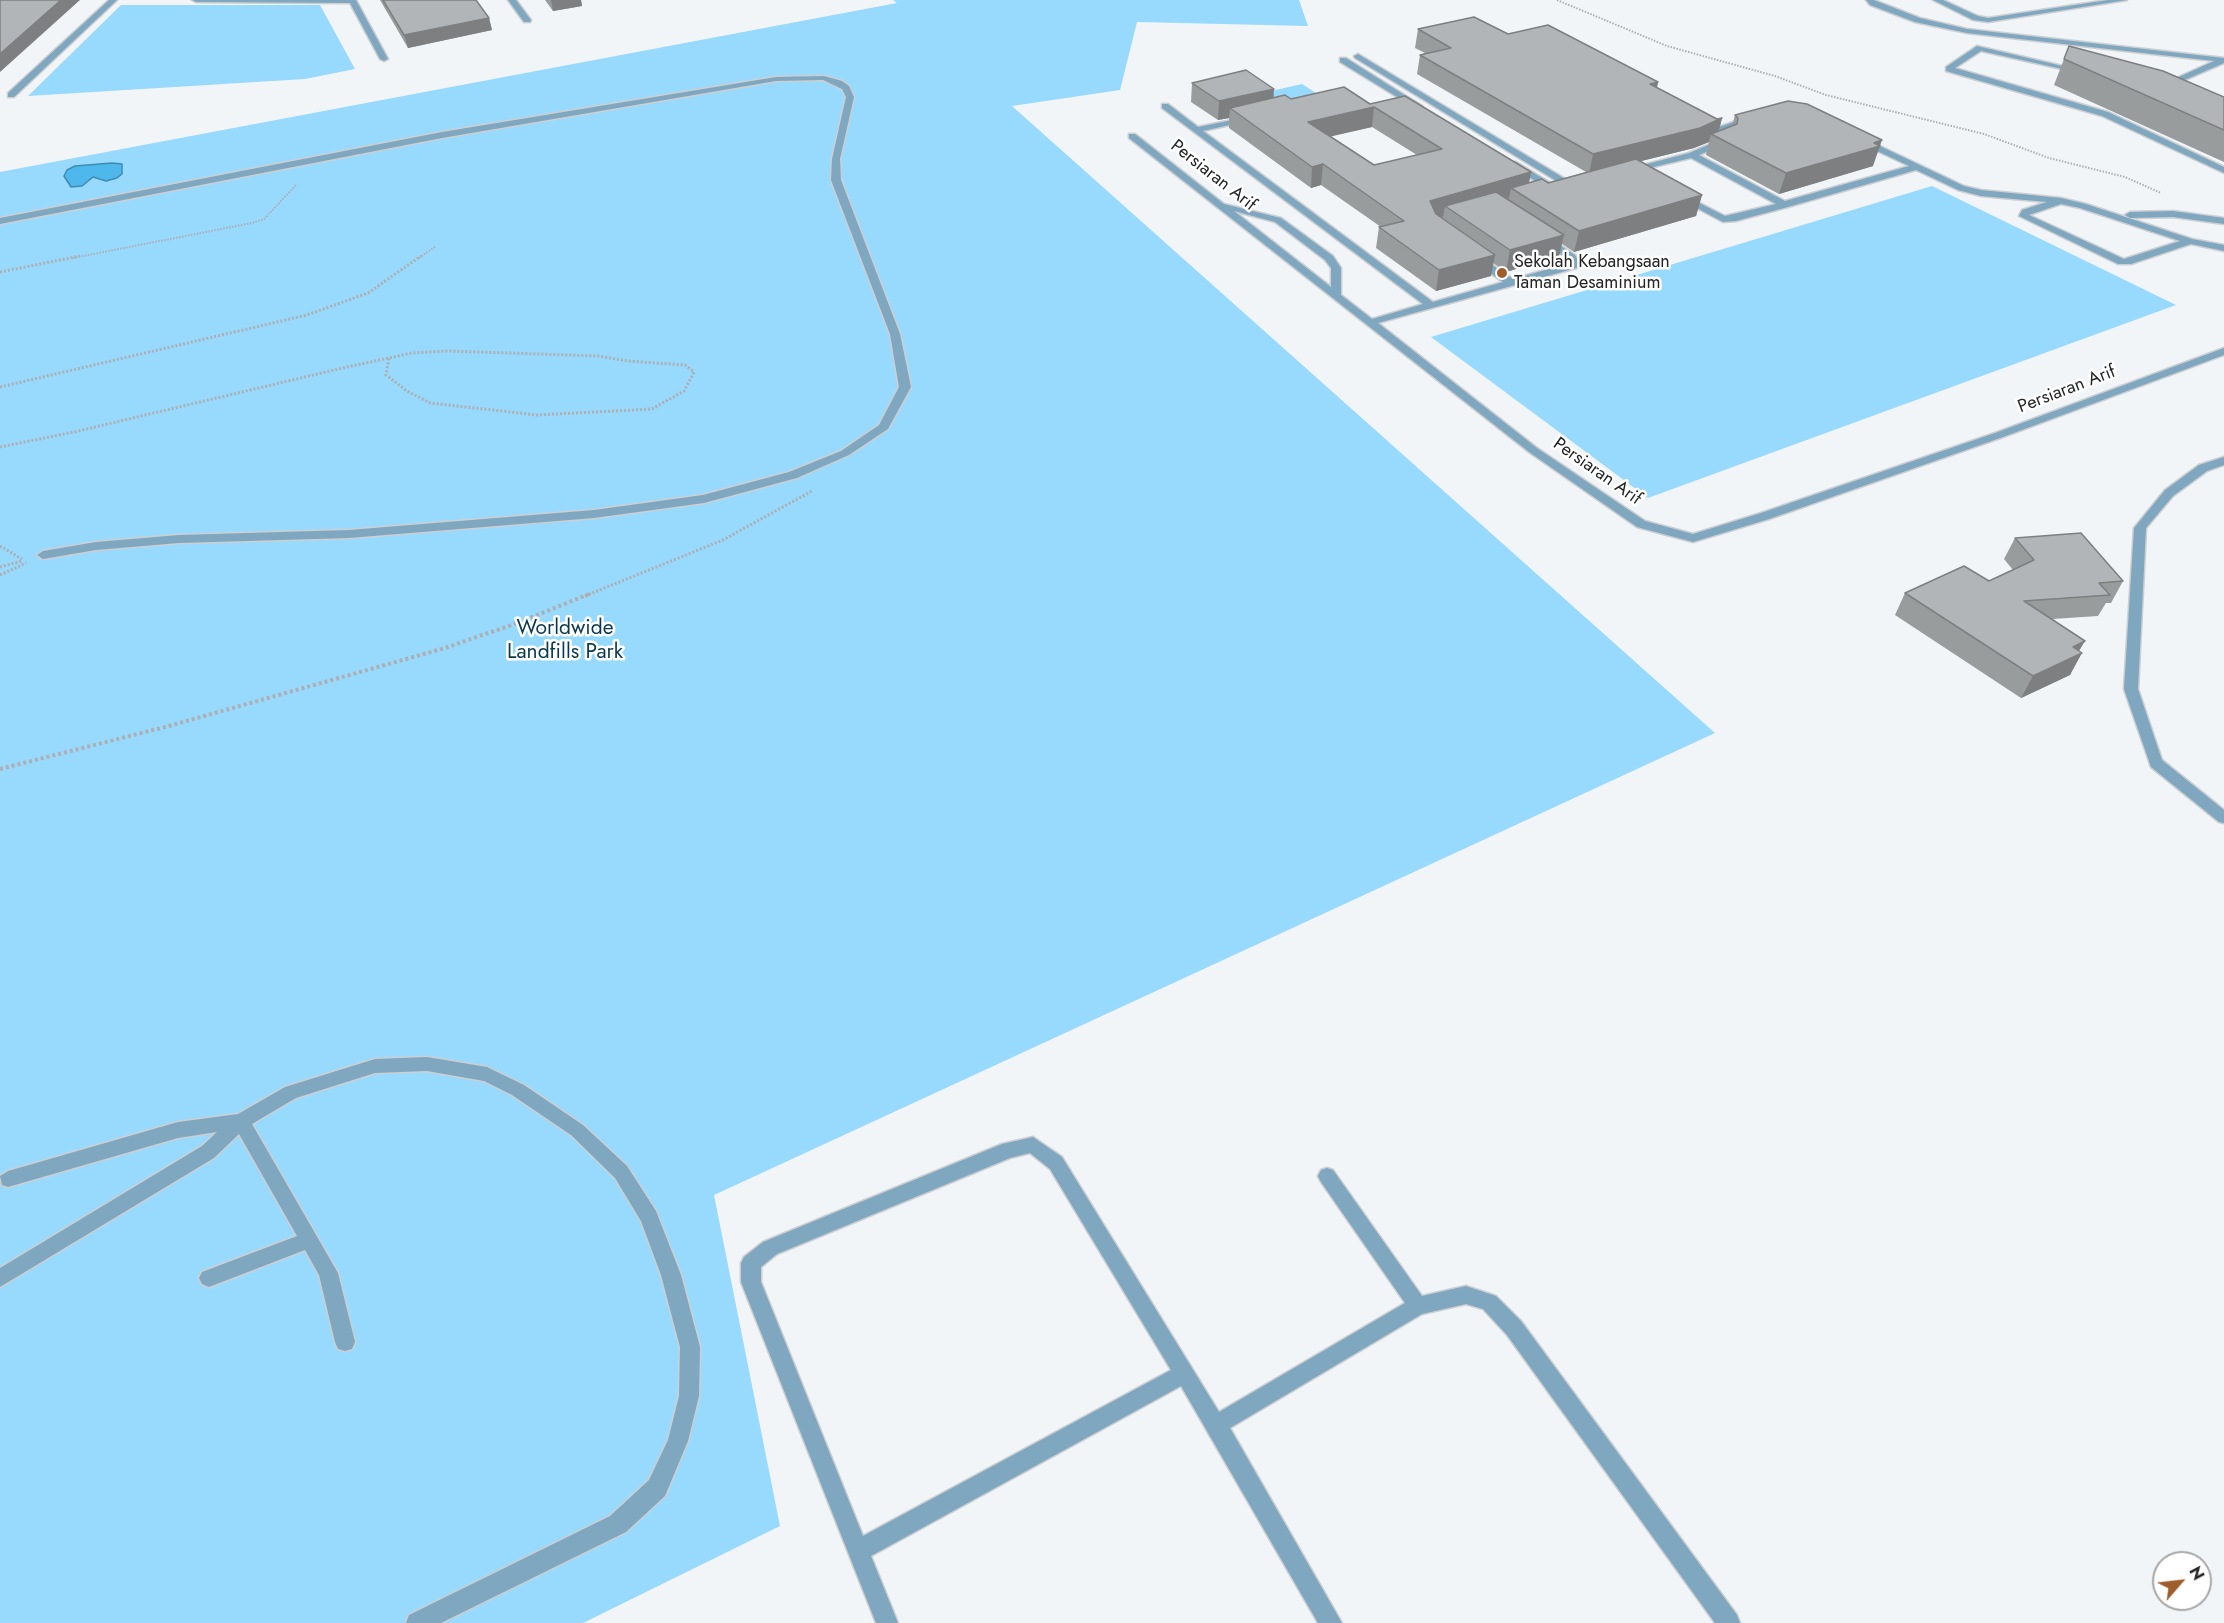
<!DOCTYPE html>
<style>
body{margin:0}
#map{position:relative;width:2224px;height:1623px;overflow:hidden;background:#f2f5f8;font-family:Jost,sans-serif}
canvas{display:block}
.north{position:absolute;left:2152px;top:1551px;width:60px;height:60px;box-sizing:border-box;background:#fff;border:2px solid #a7a7a8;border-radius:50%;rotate:62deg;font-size:16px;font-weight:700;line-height:24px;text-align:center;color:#232425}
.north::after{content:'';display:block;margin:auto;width:21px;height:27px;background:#a05d2c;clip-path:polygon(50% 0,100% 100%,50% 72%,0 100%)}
</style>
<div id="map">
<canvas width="2224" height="1623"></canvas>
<div class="north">N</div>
</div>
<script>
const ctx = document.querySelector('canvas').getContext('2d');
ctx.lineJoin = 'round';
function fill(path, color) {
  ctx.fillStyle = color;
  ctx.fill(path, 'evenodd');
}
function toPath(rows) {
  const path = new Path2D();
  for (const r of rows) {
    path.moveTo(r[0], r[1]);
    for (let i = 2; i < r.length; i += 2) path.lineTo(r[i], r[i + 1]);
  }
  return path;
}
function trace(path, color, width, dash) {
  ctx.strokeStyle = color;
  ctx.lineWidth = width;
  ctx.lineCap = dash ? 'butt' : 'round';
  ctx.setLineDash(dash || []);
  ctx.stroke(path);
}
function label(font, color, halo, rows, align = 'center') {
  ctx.font = font + ' Jost,sans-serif';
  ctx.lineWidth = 5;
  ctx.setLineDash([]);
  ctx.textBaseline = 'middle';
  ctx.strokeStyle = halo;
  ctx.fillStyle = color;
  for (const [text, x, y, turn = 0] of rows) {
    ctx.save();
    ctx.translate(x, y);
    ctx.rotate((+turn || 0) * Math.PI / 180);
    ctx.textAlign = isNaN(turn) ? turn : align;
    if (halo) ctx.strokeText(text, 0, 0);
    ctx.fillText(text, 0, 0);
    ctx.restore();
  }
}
const green = toPath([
 [893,0,1299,0,1308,26,1137,22,1120,90,1012,106,1715,733,714,1195,780,1526,583,1623,0,1623,0,172,897,3],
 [121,5,320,5,355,69,305,79,28,96],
 [1302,84,1316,93,1272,104,1258,94],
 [1932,186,2176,305,1648,498,1431,337]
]);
const water = toPath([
 [112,163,122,164,122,174,117,178,106,181,93,177,82,186,71,187,64,176,67,170,75,166,112,163]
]);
const pathFar2 = toPath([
 [1557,0,1667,46,1775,76,1826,95,1984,134,2049,158,2125,177,2161,193],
 [73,258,252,223,264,219,297,184],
 [419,258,436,246]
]);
const pathFar1 = toPath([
 [0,272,80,256],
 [0,387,307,315,368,293,421,256],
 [0,447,74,432,347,367,412,353,448,351,598,356,628,361,685,365,694,372,684,391,652,409,537,415,430,403,407,391,386,375,389,358],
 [0,546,22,559],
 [0,567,22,561],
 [0,575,26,563],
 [585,596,723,540,812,491]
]);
const path = toPath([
 [0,769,169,726,445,648,520,622,589,594]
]);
const minor = toPath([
 [109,0,117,0,14,97,8,97,8,93,109,0],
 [192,0,356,0,388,59,384,61,380,59,350,3,196,2,192,0],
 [508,0,516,0,531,20,530,22,524,22,508,0],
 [1866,0,1874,0,1920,18,1967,29,2224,58,2224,63,2164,89,2160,87,2161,85,2214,61,1967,33,1915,22,1870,5,1866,0],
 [1933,0,1943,0,1978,16,1988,18,2108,0,2127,0,1988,22,1973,20,1933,0],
 [1977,46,2084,71,2080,73,1981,51,1955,68,2108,112,2224,167,2224,173,2102,116,1946,71,1946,67,1977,46],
 [1358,54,1572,183,1577,181,1582,184,1568,188,1355,58,1354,56,1358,54],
 [1340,58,1346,58,1422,106,1415,108,1340,62,1340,58],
 [824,76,842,81,849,86,854,97,840,159,841,180,900,334,911,387,888,429,849,455,797,478,704,503,594,518,349,538,179,543,96,550,43,559,37,555,43,551,96,542,179,535,349,530,594,510,703,495,789,472,841,451,879,425,899,387,890,334,831,180,832,159,846,97,842,89,823,80,776,81,442,138,0,224,0,218,442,132,776,77,824,76],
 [1162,104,1168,104,1198,127,1252,116,1252,120,1203,131,1433,302,1503,282,1473,261,1473,257,1481,257,1513,279,1570,263,1568,259,1540,240,1540,236,1546,236,1575,255,1581,265,1580,267,1378,323,1537,448,1645,521,1693,534,1761,513,1995,433,2224,348,2224,355,2003,437,1769,519,1693,542,1637,527,1529,452,1129,138,1129,134,1135,134,1224,204,1281,218,1333,256,1341,268,1341,295,1372,319,1423,304,1162,108,1162,104],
 [1234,211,1275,222,1325,260,1331,268,1331,287,1234,211],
 [1751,116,1754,117,1754,121,1722,132,1730,138,1730,142,1699,155,1785,201,1909,166,1858,142,1858,138,1861,137,1964,186,1981,190,2061,198,2086,204,2192,239,2224,245,2224,251,2191,244,2131,264,2118,264,2019,216,2022,210,2047,202,1981,196,1958,190,1916,170,1788,207,1736,221,1723,222,1676,197,1684,195,1725,216,1776,204,1691,158,1629,173,1624,170,1689,153,1720,140,1712,131,1713,129,1751,116],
 [2061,204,2080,208,2180,241,2124,259,2029,215,2061,204],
 [1510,162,1516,162,1562,190,1554,192,1510,166,1510,162],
 [2173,211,2224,218,2224,224,2173,217,2130,218,2125,215,2130,212,2173,211],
 [2224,457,2224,465,2207,471,2173,496,2146,528,2138,689,2162,760,2224,810,2224,823,2219,822,2151,767,2124,689,2134,528,2165,490,2199,465,2224,457],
 [427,1057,487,1067,524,1085,583,1125,627,1166,656,1211,681,1275,700,1347,699,1396,688,1441,665,1496,626,1532,441,1623,406,1623,409,1615,610,1516,649,1480,668,1440,679,1396,680,1347,661,1275,641,1221,615,1178,571,1135,512,1095,484,1081,427,1071,375,1073,296,1098,252,1124,338,1273,355,1342,352,1349,345,1351,338,1349,335,1342,319,1275,305,1250,209,1287,202,1284,199,1278,202,1272,297,1236,239,1134,214,1158,0,1287,0,1268,202,1146,217,1132,178,1138,8,1187,2,1185,0,1176,8,1171,178,1122,238,1114,285,1087,375,1059,427,1057],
 [1033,1137,1062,1157,1219,1412,1405,1303,1321,1182,1318,1176,1321,1170,1327,1168,1333,1170,1422,1296,1466,1286,1496,1296,1521,1321,1737,1615,1740,1623,1715,1623,1507,1335,1483,1309,1466,1304,1422,1314,1230,1428,1342,1623,1318,1623,1181,1386,871,1556,898,1623,876,1623,741,1282,741,1263,744,1257,763,1242,1002,1144,1033,1137],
 [1030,1153,1050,1169,1171,1370,863,1536,761,1282,761,1267,777,1254,1010,1158,1030,1153]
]);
const wall = toPath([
 [380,0,476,0,489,18,492,30,408,48],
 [545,0,581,0,582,6,553,11],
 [1418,29,1508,34,1658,82,1657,88,1717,119,1722,118,1719,131,1732,126,1735,115,1873,166,1779,194,1706,155,1709,142,1694,148,1641,161,1702,195,1696,216,1574,252,1562,244,1559,256,1506,272,1493,263,1491,276,1436,291,1376,248,1379,227,1381,227,1321,185,1311,188,1229,128,1229,118,1218,120,1191,102,1192,83,1274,98,1370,104,1531,172,1529,183,1548,183,1586,172,1417,74,1420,55,1425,53,1415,48],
 [1372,127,1417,155,1374,165,1330,136],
 [2069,46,2224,97,2224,162,2054,85],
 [2015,538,2123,581,2111,603,2106,603,2098,616,2053,619,2079,651,2070,675,2021,698,1895,615,1905,593,1989,581,2013,570,2004,559]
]);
const shadedWall = toPath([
 [61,0,80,0,0,72,0,54],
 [551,0,581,0,582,6,553,11],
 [489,18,492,30,408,48,404,35],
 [1658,82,1653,102,1650,84],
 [1274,89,1273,108,1230,108,1229,118,1218,120,1219,101],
 [1374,107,1372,127,1307,142,1308,122],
 [1722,118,1717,137,1711,134,1709,142,1694,148,1589,174,1593,154],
 [1882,140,1873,166,1779,194,1786,173],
 [1323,164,1321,185,1311,188,1312,167],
 [1531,172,1527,193,1511,188,1509,198,1457,213,1445,206,1443,217,1427,222,1430,201],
 [1702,195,1696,216,1574,252,1579,231],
 [1564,235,1559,256,1506,272,1510,250],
 [1495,255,1491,276,1436,291,1439,270],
 [2085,641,2076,656,2082,653,2070,675,2021,698,2033,676,2073,647]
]);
const building = toPath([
 [0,0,61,0,0,54,0,0],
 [383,0,476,0,489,18,404,35,383,0],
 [1474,17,1508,34,1548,25,1658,82,1650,84,1717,119,1722,118,1700,128,1593,154,1420,55,1451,48,1418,29,1474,17],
 [2069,46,2163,71,2224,97,2224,130,2064,59,2069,46],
 [1246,70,1274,89,1219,101,1192,83,1246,70],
 [1344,87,1370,104,1405,96,1531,172,1430,201,1436,214,1495,255,1439,270,1379,227,1404,221,1323,164,1312,167,1230,108,1285,95,1291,99,1344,87],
 [1374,107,1442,149,1374,165,1308,122,1374,107],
 [1788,101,1807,104,1882,140,1874,143,1880,146,1786,173,1711,134,1737,124,1738,118,1735,115,1788,101],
 [1636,159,1702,195,1579,231,1511,188,1542,179,1548,183,1636,159],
 [1496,192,1564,235,1510,250,1445,206,1496,192],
 [2081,533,2123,581,2099,583,2110,595,2024,601,2085,641,2073,647,2082,653,2033,676,1905,593,1964,566,1989,581,2034,560,2015,538,2081,533]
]);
const markers = [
 [1502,273,6,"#a05d2c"]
];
const farStreetnames = [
 ["Persiaran Arif",1213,176,38],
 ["Persiaran Arif",2067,390,-21],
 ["Persiaran Arif",1597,472,35]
];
const farPoinames = [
 ["Sekolah Kebangsaan",1514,263],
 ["Taman Desaminium",1514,284]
];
const parkNames = [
 ["Worldwide",565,629],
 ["Landfills Park",565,653]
];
fill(green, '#98d9fe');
fill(water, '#4eb7ec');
trace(water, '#418bb0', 1.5);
trace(minor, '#cdcfd2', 3);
trace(pathFar2, '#adafb1', 2, [1.5, 1.5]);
trace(pathFar1, '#adafb1', 3, [2, 2]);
trace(path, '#adafb1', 4, [3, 3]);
fill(minor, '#7fa7bf');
fill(wall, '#999c9d');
fill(shadedWall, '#7d7f80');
fill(building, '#b2b5b7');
trace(building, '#7d7f80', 1.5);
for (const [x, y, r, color] of markers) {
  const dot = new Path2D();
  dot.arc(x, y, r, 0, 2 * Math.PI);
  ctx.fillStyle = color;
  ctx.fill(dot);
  trace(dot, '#fff', 2);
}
label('18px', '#232425', '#fff', farStreetnames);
label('18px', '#232425', '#fff', farPoinames, 'left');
label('21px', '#0b394f', '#fff', parkNames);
</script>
